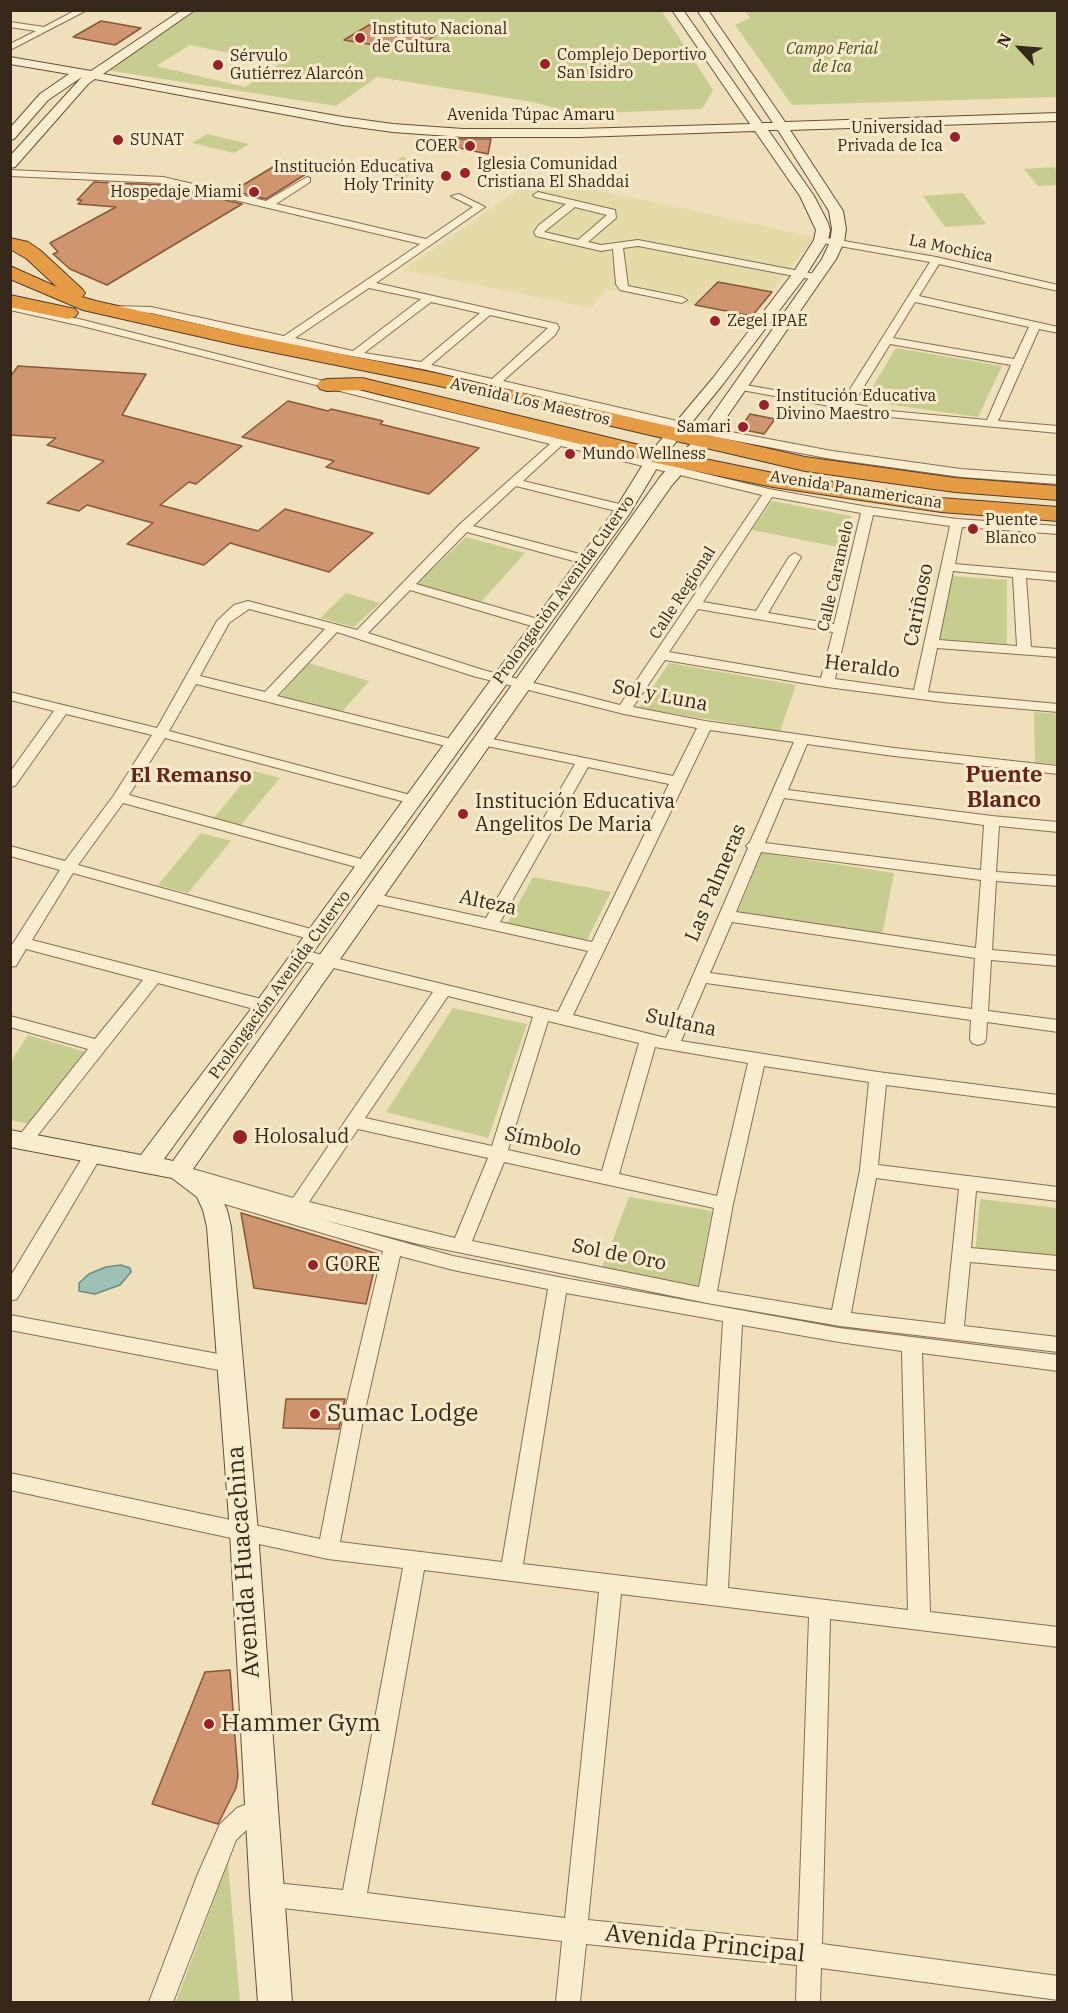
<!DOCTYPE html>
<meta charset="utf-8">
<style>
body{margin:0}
#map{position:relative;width:1068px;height:2013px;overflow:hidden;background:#efdfbb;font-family:"IBM Plex Serif",serif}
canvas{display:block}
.frame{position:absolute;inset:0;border:12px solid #35271a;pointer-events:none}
.north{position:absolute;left:990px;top:18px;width:60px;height:60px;-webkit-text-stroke:4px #f7e9ca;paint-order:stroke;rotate:296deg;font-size:16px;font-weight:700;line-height:24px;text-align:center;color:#35271a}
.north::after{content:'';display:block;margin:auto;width:21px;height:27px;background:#35271a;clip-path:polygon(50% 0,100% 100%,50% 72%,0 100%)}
</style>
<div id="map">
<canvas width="1068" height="2013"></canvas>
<div class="frame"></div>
<div class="north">N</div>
</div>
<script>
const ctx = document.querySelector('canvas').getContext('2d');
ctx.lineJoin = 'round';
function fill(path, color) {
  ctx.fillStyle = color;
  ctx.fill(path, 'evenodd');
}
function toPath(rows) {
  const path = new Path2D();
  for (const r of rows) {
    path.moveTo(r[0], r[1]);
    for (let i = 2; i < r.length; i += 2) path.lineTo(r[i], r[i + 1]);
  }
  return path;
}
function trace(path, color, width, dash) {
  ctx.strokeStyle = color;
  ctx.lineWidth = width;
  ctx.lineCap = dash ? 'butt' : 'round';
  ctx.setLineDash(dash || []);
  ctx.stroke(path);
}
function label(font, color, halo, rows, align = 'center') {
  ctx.font = font + ' "IBM Plex Serif",serif';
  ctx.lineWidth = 6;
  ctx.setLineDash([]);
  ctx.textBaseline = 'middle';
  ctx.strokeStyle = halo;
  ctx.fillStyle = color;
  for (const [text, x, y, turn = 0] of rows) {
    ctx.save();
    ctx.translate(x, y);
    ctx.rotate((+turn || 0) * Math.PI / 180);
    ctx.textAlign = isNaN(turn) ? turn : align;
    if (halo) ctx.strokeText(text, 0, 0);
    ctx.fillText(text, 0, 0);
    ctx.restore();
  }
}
const farmland = toPath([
 [535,178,658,203,814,237,790,269,783,268,781,272,785,275,772,292,718,282,695,305,606,289,591,308,403,270]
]);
const green = toPath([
 [661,10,713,90,702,109,597,113,591,110,573,113,533,102,377,77,336,106,112,71,107,66,196,11],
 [190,45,279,63,279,64,245,87,156,66],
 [745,11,1057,11,1057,97,792,105,735,25,750,18],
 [207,134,249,144,234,153,192,143],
 [402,157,428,163,405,178,378,172],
 [1054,167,1057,171,1057,185,1038,186,1024,169],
 [963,193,986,224,945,227,923,196],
 [896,348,1002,366,978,417,864,401],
 [772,501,851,516,843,548,752,530],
 [466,537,525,553,481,602,416,585],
 [951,576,1007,580,1007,644,938,639],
 [346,593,380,603,354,627,320,618],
 [309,663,369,681,341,713,278,698],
 [669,663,796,685,780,731,639,708],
 [1034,712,1057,714,1057,764,1035,763],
 [253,771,280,778,239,827,212,820],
 [201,833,231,841,188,893,158,885],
 [762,853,894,873,882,936,737,914],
 [533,877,611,892,586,942,507,924],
 [453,1008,527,1024,488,1138,386,1112],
 [28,1035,86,1052,32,1125,11,1120,11,1061],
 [629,1197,712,1211,698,1286,602,1268],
 [980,1199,1057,1208,1057,1263,975,1255],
 [228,1863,240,2002,176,2002]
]);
const water = toPath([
 [121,1265,130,1268,131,1272,120,1285,95,1294,79,1291,79,1283,89,1274,106,1267,121,1265]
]);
const building = toPath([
 [101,21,141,28,115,45,73,37,101,21],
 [369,25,395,29,436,35,412,51,344,40,369,25],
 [441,138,463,139,491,139,488,154,440,144,441,138],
 [273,167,306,174,266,199,233,191,273,167],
 [94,182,163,185,242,204,107,285,70,269,53,254,58,252,50,243,116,207,78,204,82,200,77,200,94,182],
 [718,282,772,292,752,316,695,305,718,282],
 [18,366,146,374,122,415,242,446,196,484,189,482,160,505,258,531,285,509,373,533,329,572,230,543,204,565,127,544,153,523,87,505,79,511,47,503,104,461,47,445,56,438,10,435,10,377,18,366],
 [288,401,328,411,331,409,383,421,380,424,479,448,429,494,326,467,334,461,242,437,288,401],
 [750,414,775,419,764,434,740,429,750,414],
 [241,1213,378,1254,366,1304,254,1288,241,1213],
 [286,1399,345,1399,339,1429,283,1428,286,1399],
 [230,1670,238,1776,236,1788,218,1824,152,1804,205,1672,230,1670]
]);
const street = toPath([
 [76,10,87,10,10,50,10,44,36,31,10,27,10,22,44,27,76,10],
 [10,170,163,177,266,201,307,177,310,178,310,182,276,204,426,239,473,207,451,196,459,194,485,207,376,283,557,324,559,328,555,335,503,381,699,426,832,451,961,469,1058,476,1058,484,961,477,832,459,699,434,423,369,280,343,151,313,108,311,107,309,112,306,151,307,284,336,420,244,163,183,10,176,10,170],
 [369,288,421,299,353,351,295,338,369,288],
 [431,302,480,313,421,362,364,353,431,302],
 [490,315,548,328,492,379,431,365,490,315],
 [538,192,615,210,616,218,588,242,601,245,638,240,815,274,820,277,815,280,638,246,623,248,628,286,682,297,687,300,682,303,620,290,616,284,613,249,601,251,536,236,534,232,539,225,566,204,535,197,533,195,538,192],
 [575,207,607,215,578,240,544,232,575,207],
 [821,237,936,257,1058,285,1058,291,939,264,919,296,1058,327,1058,333,1039,329,998,421,1058,426,1058,433,890,417,736,389,734,387,740,384,842,402,930,262,817,242,816,240,821,237],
 [915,302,1029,327,1014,359,893,338,915,302],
 [890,344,1011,365,987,420,890,411,853,404,890,344],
 [10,304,83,320,382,396,769,489,868,507,957,519,1058,526,1058,534,962,527,955,564,1058,573,1058,581,1026,578,1031,647,1058,649,1058,657,937,648,928,692,1058,704,1058,712,943,702,827,687,665,660,633,707,705,721,894,748,1058,766,1058,774,894,756,807,744,788,790,992,816,1058,822,1058,832,999,826,996,872,1058,876,1058,886,996,881,992,950,1058,956,1058,966,991,960,988,1011,1058,1020,1058,1032,987,1022,986,1039,984,1043,978,1045,972,1043,970,1039,971,1020,706,983,681,1041,878,1072,1058,1095,1058,1107,886,1085,878,1165,1058,1187,1058,1201,976,1191,971,1248,1058,1256,1058,1270,970,1262,964,1326,1058,1337,1058,1352,840,1326,707,1303,418,1244,320,1219,453,1256,558,1277,839,1328,1058,1355,1058,1371,922,1353,930,1612,1058,1627,1058,1647,830,1619,822,1944,1058,1976,1058,2000,821,1968,820,2002,796,2002,797,1965,586,1944,580,2002,556,2002,562,1941,266,1906,258,1902,254,1894,258,1886,266,1882,343,1890,403,1568,328,1559,10,1490,10,1473,320,1539,345,1410,383,1251,201,1197,198,1192,201,1187,206,1186,180,1178,177,1173,180,1168,186,1167,293,1198,433,992,296,959,294,955,296,951,302,950,558,1012,588,951,371,903,363,898,371,893,486,918,575,764,477,744,475,741,477,738,482,737,673,776,697,728,624,714,473,676,337,632,277,696,459,741,461,744,459,747,454,748,196,684,169,731,418,797,420,800,413,804,165,738,129,795,372,862,375,865,367,870,123,803,78,865,322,932,324,936,316,941,73,873,32,940,265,1000,271,1002,273,1006,271,1010,265,1012,158,983,30,1145,24,1147,18,1145,15,1141,18,1137,88,1049,10,1027,10,1016,95,1039,143,980,26,949,16,966,10,967,10,948,60,870,10,856,10,846,65,861,114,795,152,735,66,714,15,786,10,787,10,772,54,711,10,700,10,692,157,728,217,621,234,605,248,601,357,630,460,524,550,444,82,326,10,310,10,304],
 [561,446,762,495,620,705,483,670,368,633,410,590,535,627,545,627,547,624,545,621,416,584,467,532,581,563,591,563,592,560,591,557,473,526,516,486,624,513,628,512,630,509,628,506,523,481,561,446],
 [772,497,861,513,834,624,768,613,801,557,795,553,789,557,756,611,703,602,772,497],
 [873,515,950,526,914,690,835,679,873,515],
 [953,571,1013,577,1017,646,939,640,953,571],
 [249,609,325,629,265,692,200,676,229,623,249,609],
 [698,609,833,632,821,678,669,652,698,609],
 [710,730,794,742,750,842,746,846,748,848,666,1038,573,1015,710,730],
 [588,767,669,784,592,942,500,922,588,767],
 [784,798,984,825,981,870,765,843,784,798],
 [761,852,981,880,976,948,736,912,761,852],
 [732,922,975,958,972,1009,710,973,732,922],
 [448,996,533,1017,492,1146,365,1118,448,996],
 [548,1021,639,1043,602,1171,508,1150,548,1021],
 [655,1047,748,1063,717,1196,619,1174,655,1047],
 [764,1066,869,1082,860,1170,832,1310,717,1291,733,1204,764,1066],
 [358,1129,488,1158,455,1238,309,1202,358,1129],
 [504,1162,714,1208,699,1287,472,1241,504,1162],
 [876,1178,959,1189,945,1324,851,1313,876,1178],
 [400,1256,453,1270,548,1289,502,1562,340,1542,365,1410,400,1256],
 [566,1293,723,1321,707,1586,523,1564,566,1293],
 [742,1325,839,1342,902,1351,908,1610,728,1588,742,1325],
 [424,1570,599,1592,565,1918,367,1893,424,1570],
 [621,1594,809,1617,798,1941,588,1920,621,1594],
 [93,1149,99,1150,102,1155,17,1299,10,1301,10,1277,87,1150,93,1149],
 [10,1315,229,1356,236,1359,239,1364,236,1369,229,1372,10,1330,10,1315],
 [261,1798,269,1801,273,1809,269,1817,253,1824,236,1840,173,2002,149,2002,197,1876,220,1824,237,1808,261,1798]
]);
const secondary = toPath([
 [182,10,195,10,103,74,342,117,393,124,463,129,579,129,750,124,672,10,683,10,762,123,773,123,697,10,708,10,785,122,1058,113,1058,121,790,130,843,211,846,229,844,242,836,259,708,444,672,485,193,1169,216,1186,227,1210,231,1227,258,1532,292,2002,258,2002,250,1894,230,1532,207,1227,203,1210,197,1197,172,1178,10,1147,10,1130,141,1155,257,1001,616,508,650,453,713,378,793,273,814,240,816,230,800,196,755,131,579,137,463,137,393,132,342,125,95,79,88,84,15,167,10,168,10,156,82,77,48,100,14,139,10,140,10,128,40,94,69,74,10,64,10,57,91,71,182,10],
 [768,130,778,130,829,211,832,229,830,242,822,259,696,438,660,477,173,1161,164,1159,630,513,663,458,723,384,804,278,828,240,830,230,828,223,814,196,768,130]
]);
const highway = toPath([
 [10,238,28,242,41,251,82,289,85,293,82,297,96,301,237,333,435,373,805,457,955,478,1058,486,1058,500,955,492,805,471,435,385,237,345,83,310,10,279,10,266,57,287,27,259,10,249,10,238],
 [10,295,75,309,78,313,75,317,68,319,10,307,10,295],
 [362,378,656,449,773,473,941,498,1058,507,1058,521,941,512,773,487,656,463,363,390,327,391,320,389,317,385,320,381,327,379,362,378]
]);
const markers = [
 [360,38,6,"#982225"],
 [545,64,6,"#982225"],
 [218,65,6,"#982225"],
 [955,137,6,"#982225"],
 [118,140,6,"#982225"],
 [470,146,6,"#982225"],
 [465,173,6,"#982225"],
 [446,176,6,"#982225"],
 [254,192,6,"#982225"],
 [715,321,6,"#982225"],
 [764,405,6,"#982225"],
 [743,427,6,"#982225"],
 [570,454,6,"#982225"],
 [973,529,6,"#982225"],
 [463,814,6,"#982225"],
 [240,1137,8,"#982225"],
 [313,1265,6,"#982225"],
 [315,1414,6,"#982225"],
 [209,1724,6,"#982225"]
];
const farPoinames = [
 ["Instituto Nacional",372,29],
 ["de Cultura",372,47],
 ["Complejo Deportivo",557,55],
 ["San Isidro",557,73],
 ["Sérvulo",230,56],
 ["Gutiérrez Alarcón",230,74],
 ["Universidad",943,128,"right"],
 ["Privada de Ica",943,146,"right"],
 ["SUNAT",130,140],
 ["COER",458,146,"right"],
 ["Iglesia Comunidad",477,164],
 ["Cristiana El Shaddai",477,182],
 ["Institución Educativa",434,167,"right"],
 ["Holy Trinity",434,185,"right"],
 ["Hospedaje Miami",242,192,"right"],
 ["Zegel IPAE",727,321],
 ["Institución Educativa",776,396],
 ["Divino Maestro",776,414],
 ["Samari",731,427,"right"],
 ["Mundo Wellness",582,454],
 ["Puente",985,520],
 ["Blanco",985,538]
];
const farParknames = [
 ["Campo Ferial",832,49],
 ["de Ica",832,67]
];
const farStreetnames = [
 ["Avenida Túpac Amaru",531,115],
 ["La Mochica",951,249,12],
 ["Avenida Los Maestros",530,402,13],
 ["Avenida Panamericana",856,490,9],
 ["Calle Caramelo",836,576,-77],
 ["Prolongación Avenida Cutervo",564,590,-54],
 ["Calle Regional",683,593,-57],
 ["Prolongación Avenida Cutervo",280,985,-54]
];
const streetNames = [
 ["Cariñoso",919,605,-79],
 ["Heraldo",862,667,7],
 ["Sol y Luna",660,696,11],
 ["Las Palmeras",716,883,-67],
 ["Alteza",488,903,12],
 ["Sultana",681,1023,12],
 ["Símbolo",543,1142,12],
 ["Sol de Oro",619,1255,11]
];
const poiNames = [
 ["Institución Educativa",475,802],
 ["Angelitos De Maria",475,825],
 ["Holosalud",254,1137],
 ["GORE",325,1265]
];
const neighbourhoodNames = [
 ["El Remanso",191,776]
];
const quarterNames = [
 ["Puente",1004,776],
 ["Blanco",1004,801]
];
const nearPoinames = [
 ["Sumac Lodge",327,1414],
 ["Hammer Gym",221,1724]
];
const nearStreetnames = [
 ["Avenida Huacachina",244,1562,-94],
 ["Avenida Principal",705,1944,6]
];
fill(farmland, '#e5daa8');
fill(green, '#c7cd8f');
fill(water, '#9fc0b6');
trace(water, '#678d83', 1.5);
fill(building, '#cf956f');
trace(building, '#875739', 1.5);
trace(street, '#876e54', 2);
trace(secondary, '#684f38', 2);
trace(highway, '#543c29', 2);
fill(street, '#faecce');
fill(secondary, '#faecce');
fill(highway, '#e59c45');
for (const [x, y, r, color] of markers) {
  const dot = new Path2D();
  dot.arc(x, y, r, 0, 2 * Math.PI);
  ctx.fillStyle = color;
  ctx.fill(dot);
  trace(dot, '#f7e9ca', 2);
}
label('16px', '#35271a', '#f7e9ca', farPoinames, 'left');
label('italic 16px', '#465220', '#f7e9ca', farParknames);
label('16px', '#35271a', '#f7e9ca', farStreetnames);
label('20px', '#35271a', '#f7e9ca', streetNames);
label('20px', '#35271a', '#f7e9ca', poiNames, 'left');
label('bold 21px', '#632618', '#f7e9ca', neighbourhoodNames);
label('bold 22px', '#632618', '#f7e9ca', quarterNames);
label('24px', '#35271a', '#f7e9ca', nearPoinames, 'left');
label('24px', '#35271a', '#f7e9ca', nearStreetnames);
</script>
